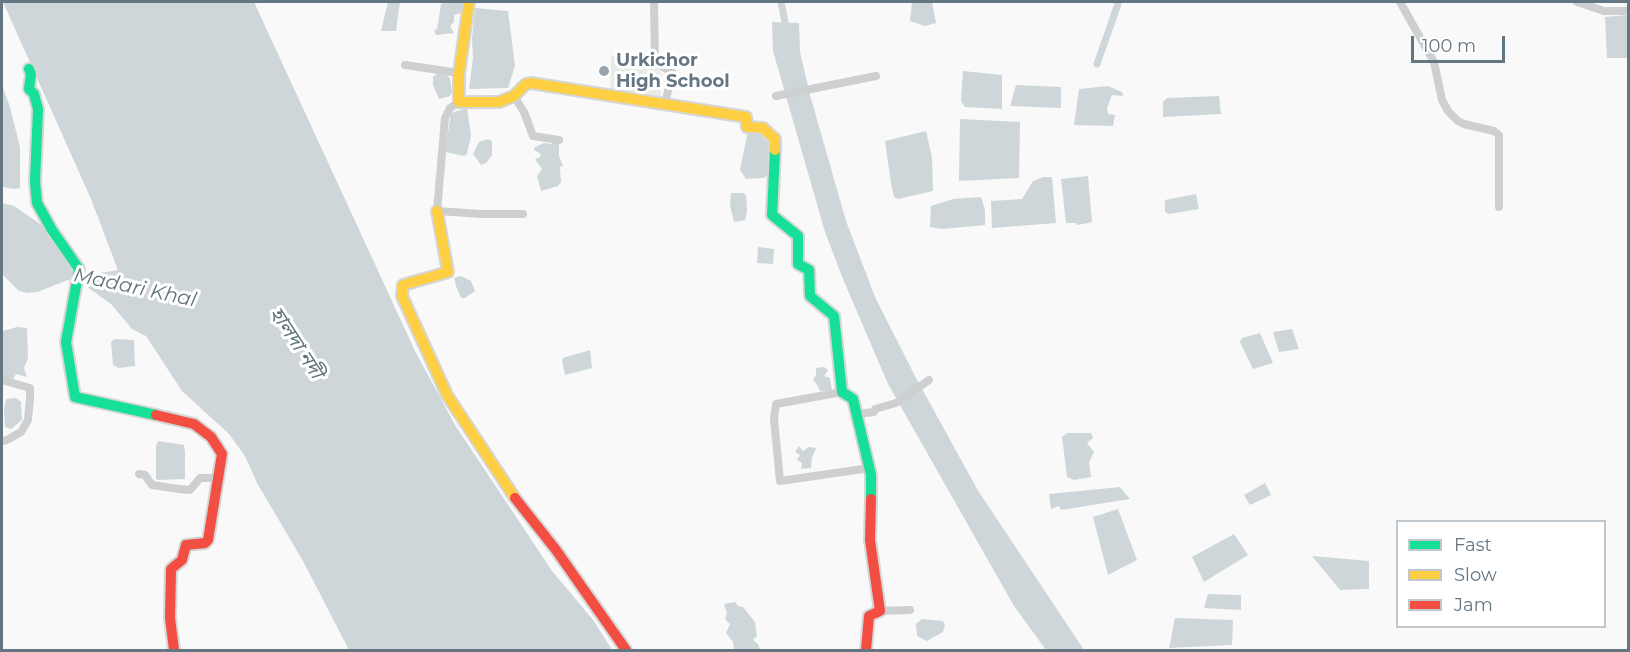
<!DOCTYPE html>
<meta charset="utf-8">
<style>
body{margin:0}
#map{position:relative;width:1630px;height:652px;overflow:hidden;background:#f9f9f9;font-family:Montserrat,sans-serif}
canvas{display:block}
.frame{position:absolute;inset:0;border:3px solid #657683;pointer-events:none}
.legend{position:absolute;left:1396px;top:520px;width:210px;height:108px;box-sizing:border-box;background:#fff;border:2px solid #c1c8cd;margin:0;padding:8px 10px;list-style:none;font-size:18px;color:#657683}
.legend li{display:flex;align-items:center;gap:12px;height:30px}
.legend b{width:30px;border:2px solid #c1c8cd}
.scale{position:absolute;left:1411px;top:36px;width:94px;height:27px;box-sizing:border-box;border:3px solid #657683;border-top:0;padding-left:8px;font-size:18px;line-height:21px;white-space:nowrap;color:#657683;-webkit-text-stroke:4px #fff;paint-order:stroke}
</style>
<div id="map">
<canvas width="1630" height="652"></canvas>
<div class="frame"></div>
<ul class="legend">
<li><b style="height:8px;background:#16e098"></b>Fast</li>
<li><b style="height:8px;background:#ffcf43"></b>Slow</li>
<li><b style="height:8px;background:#f24e42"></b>Jam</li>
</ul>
<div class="scale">100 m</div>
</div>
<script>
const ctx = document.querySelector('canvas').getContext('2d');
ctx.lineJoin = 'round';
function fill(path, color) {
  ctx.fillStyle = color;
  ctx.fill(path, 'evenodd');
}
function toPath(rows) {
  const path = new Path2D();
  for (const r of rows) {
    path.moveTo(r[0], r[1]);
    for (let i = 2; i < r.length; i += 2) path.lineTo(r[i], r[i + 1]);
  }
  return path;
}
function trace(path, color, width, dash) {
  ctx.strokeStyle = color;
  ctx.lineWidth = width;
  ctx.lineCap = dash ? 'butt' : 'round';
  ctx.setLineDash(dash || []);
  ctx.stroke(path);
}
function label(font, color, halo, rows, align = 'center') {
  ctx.font = font + ' Montserrat,"Noto Sans Bengali",sans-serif';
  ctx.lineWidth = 6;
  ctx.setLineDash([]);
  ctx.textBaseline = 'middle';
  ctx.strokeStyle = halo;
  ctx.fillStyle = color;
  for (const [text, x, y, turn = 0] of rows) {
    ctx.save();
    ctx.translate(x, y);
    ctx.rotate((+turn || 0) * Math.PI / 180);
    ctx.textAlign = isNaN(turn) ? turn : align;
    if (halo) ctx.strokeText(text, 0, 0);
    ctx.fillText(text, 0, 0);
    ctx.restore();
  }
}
const green = toPath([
 [611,56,646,58,662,74,660,101,610,93]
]);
const water = toPath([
 [3,2,254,2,415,351,455,425,552,571,594,621,612,650,349,650,303,561,257,483,245,456,229,434,182,391,146,336,132,329,111,304,82,283,68,280,37,292,27,293,19,291,2,274,2,203,14,206,43,226,73,269,88,275,118,270,91,199],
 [388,2,400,2,396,31,381,31],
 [446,2,460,2,464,4,465,12,454,15,454,22,450,26,454,33,436,35,434,31,437,29,441,4],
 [912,2,932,2,936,23,925,26,910,21],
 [475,8,508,11,515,66,508,88,469,89,473,58,472,39],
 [1628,15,1628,58,1607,58,1605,17],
 [772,22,799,23,800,52,810,95,846,221,875,297,915,376,977,489,1084,650,1046,650,1014,606,888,384,843,279,825,232,773,51],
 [441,71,450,78,452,92,450,96,439,99,433,85,433,77],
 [963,71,1002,75,1002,109,965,107,961,101],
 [2,85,10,107,20,147,20,188,14,189,2,187],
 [1016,85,1061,87,1061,108,1010,106],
 [1108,86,1122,92,1123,96,1112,95,1107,108,1108,114,1115,115,1113,126,1074,125,1079,89],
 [1219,96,1221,114,1163,117,1163,102,1167,98],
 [467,108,471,136,467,154,464,156,445,152,451,113],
 [960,119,1020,122,1019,178,959,181],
 [748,130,763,134,764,139,773,143,772,173,763,178,746,179,740,170],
 [926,131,932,158,933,191,898,199,894,197,891,183,885,141],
 [488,139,492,141,492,155,486,163,481,165,473,154,479,142],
 [556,142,559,144,559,156,563,166,560,167,561,182,558,186,541,191,537,176,542,169,535,159,540,157,541,154,534,150,535,147,544,143,551,144],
 [1088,176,1092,222,1078,225,1075,223,1066,223,1061,179],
 [1044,177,1052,177,1056,223,992,228,991,201,1022,199,1033,181],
 [731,193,743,193,746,195,747,212,745,220,734,222,730,205],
 [1196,194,1199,209,1169,214,1165,212,1165,200],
 [981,197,985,210,985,225,942,229,930,227,931,206,953,199],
 [758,247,774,249,773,264,757,263],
 [461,276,471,281,475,291,465,298,461,298,456,286,454,278],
 [17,327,27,328,28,358,24,368,27,377,16,374,13,379,2,377,3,331],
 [1292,329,1299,349,1279,352,1273,332],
 [1260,333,1273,363,1253,369,1240,342,1242,338],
 [116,339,134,340,135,366,119,368,113,365,111,343,113,340],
 [590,350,592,368,565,375,562,360,563,358],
 [824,367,828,370,824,376,830,378,832,390,820,391,816,383,813,380,816,375,816,368],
 [16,398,21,402,22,420,11,429,5,427,4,411,6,399],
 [1067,433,1091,433,1093,438,1087,443,1094,452,1089,462,1091,477,1074,480,1067,477,1062,437],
 [158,441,184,445,185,452,185,479,158,480,156,479,156,446],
 [799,446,803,451,809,447,816,448,812,458,811,468,801,469,802,463,797,460,800,455,795,452],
 [1265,483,1271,495,1250,505,1244,495],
 [1120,487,1130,499,1061,510,1059,506,1051,509,1049,494],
 [1118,509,1137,560,1108,575,1093,517],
 [1234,534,1248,555,1204,582,1192,557],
 [1312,556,1369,561,1369,589,1340,590],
 [1208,594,1241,595,1241,610,1204,608],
 [735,602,738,606,743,607,755,622,757,636,753,640,758,644,760,650,734,650,733,642,726,633,730,624,725,619,727,613,724,604],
 [1175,618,1233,620,1232,645,1169,648],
 [922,619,943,621,945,625,943,632,927,641,917,636,916,624]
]);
const canal = toPath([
 [781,2,787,32],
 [1097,64,1118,4,1117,2]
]);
const street = toPath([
 [654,2,655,63,672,72,665,105],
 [1400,2,1434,62,1442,100,1448,111,1458,121,1464,124,1494,131,1499,135,1499,207],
 [1577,2,1604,11,1628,11],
 [405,65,459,73],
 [514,96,524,112,533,136,559,140],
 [776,96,876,76],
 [459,102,450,108,445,118,437,211,482,214,523,214],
 [2,380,30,388,30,397,28,420,21,432,7,440,2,441],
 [842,392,776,404,774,419,780,481,870,468],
 [857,414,874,412,875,409,896,403,929,380],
 [139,474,145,475,152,485,179,489,190,490,200,478,217,478],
 [880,611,910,610]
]);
const fast = toPath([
 [29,69,31,74,29,89,34,94,38,109,35,182,37,203,52,230,79,269,66,342,75,397,156,415],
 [775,150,772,215,798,236,798,264,809,270,810,296,834,316,842,392,853,399,871,475,871,499]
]);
const slow = toPath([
 [469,2,459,73,459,102,499,102,514,96,526,84,531,83,746,117,747,127,763,128,775,139,775,150],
 [437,211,448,272,403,285,402,296,447,395,515,498]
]);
const jam = toPath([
 [156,415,194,424,211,437,222,454,208,540,205,543,186,545,182,560,171,569,170,618,174,650],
 [515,498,556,550,626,650],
 [866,650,869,616,880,611,870,540,871,499]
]);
const markers = [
 [604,71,6,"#99a4ac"]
];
const poiNames = [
 ["Urkichor",616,61],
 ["High School",616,82]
];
const waterNames = [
 ["Madari Khal",135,288,12],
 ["হালদা নদী",296,343,57]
];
fill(green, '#e8ebe6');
fill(water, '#ced6d9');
trace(canal, '#ced6d9', 7);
trace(fast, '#d5d6d7', 14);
trace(slow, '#d5d6d7', 14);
trace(jam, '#d5d6d7', 14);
trace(street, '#cecfd0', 8);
trace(fast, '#16e098', 10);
trace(slow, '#ffcf43', 10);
trace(jam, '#f24e42', 10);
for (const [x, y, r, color] of markers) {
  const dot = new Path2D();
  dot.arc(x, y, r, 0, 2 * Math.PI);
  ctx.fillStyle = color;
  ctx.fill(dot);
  trace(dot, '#fff', 2);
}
label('bold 18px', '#657683', '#fff', poiNames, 'left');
label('italic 20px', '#60757c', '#fff', waterNames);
</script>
